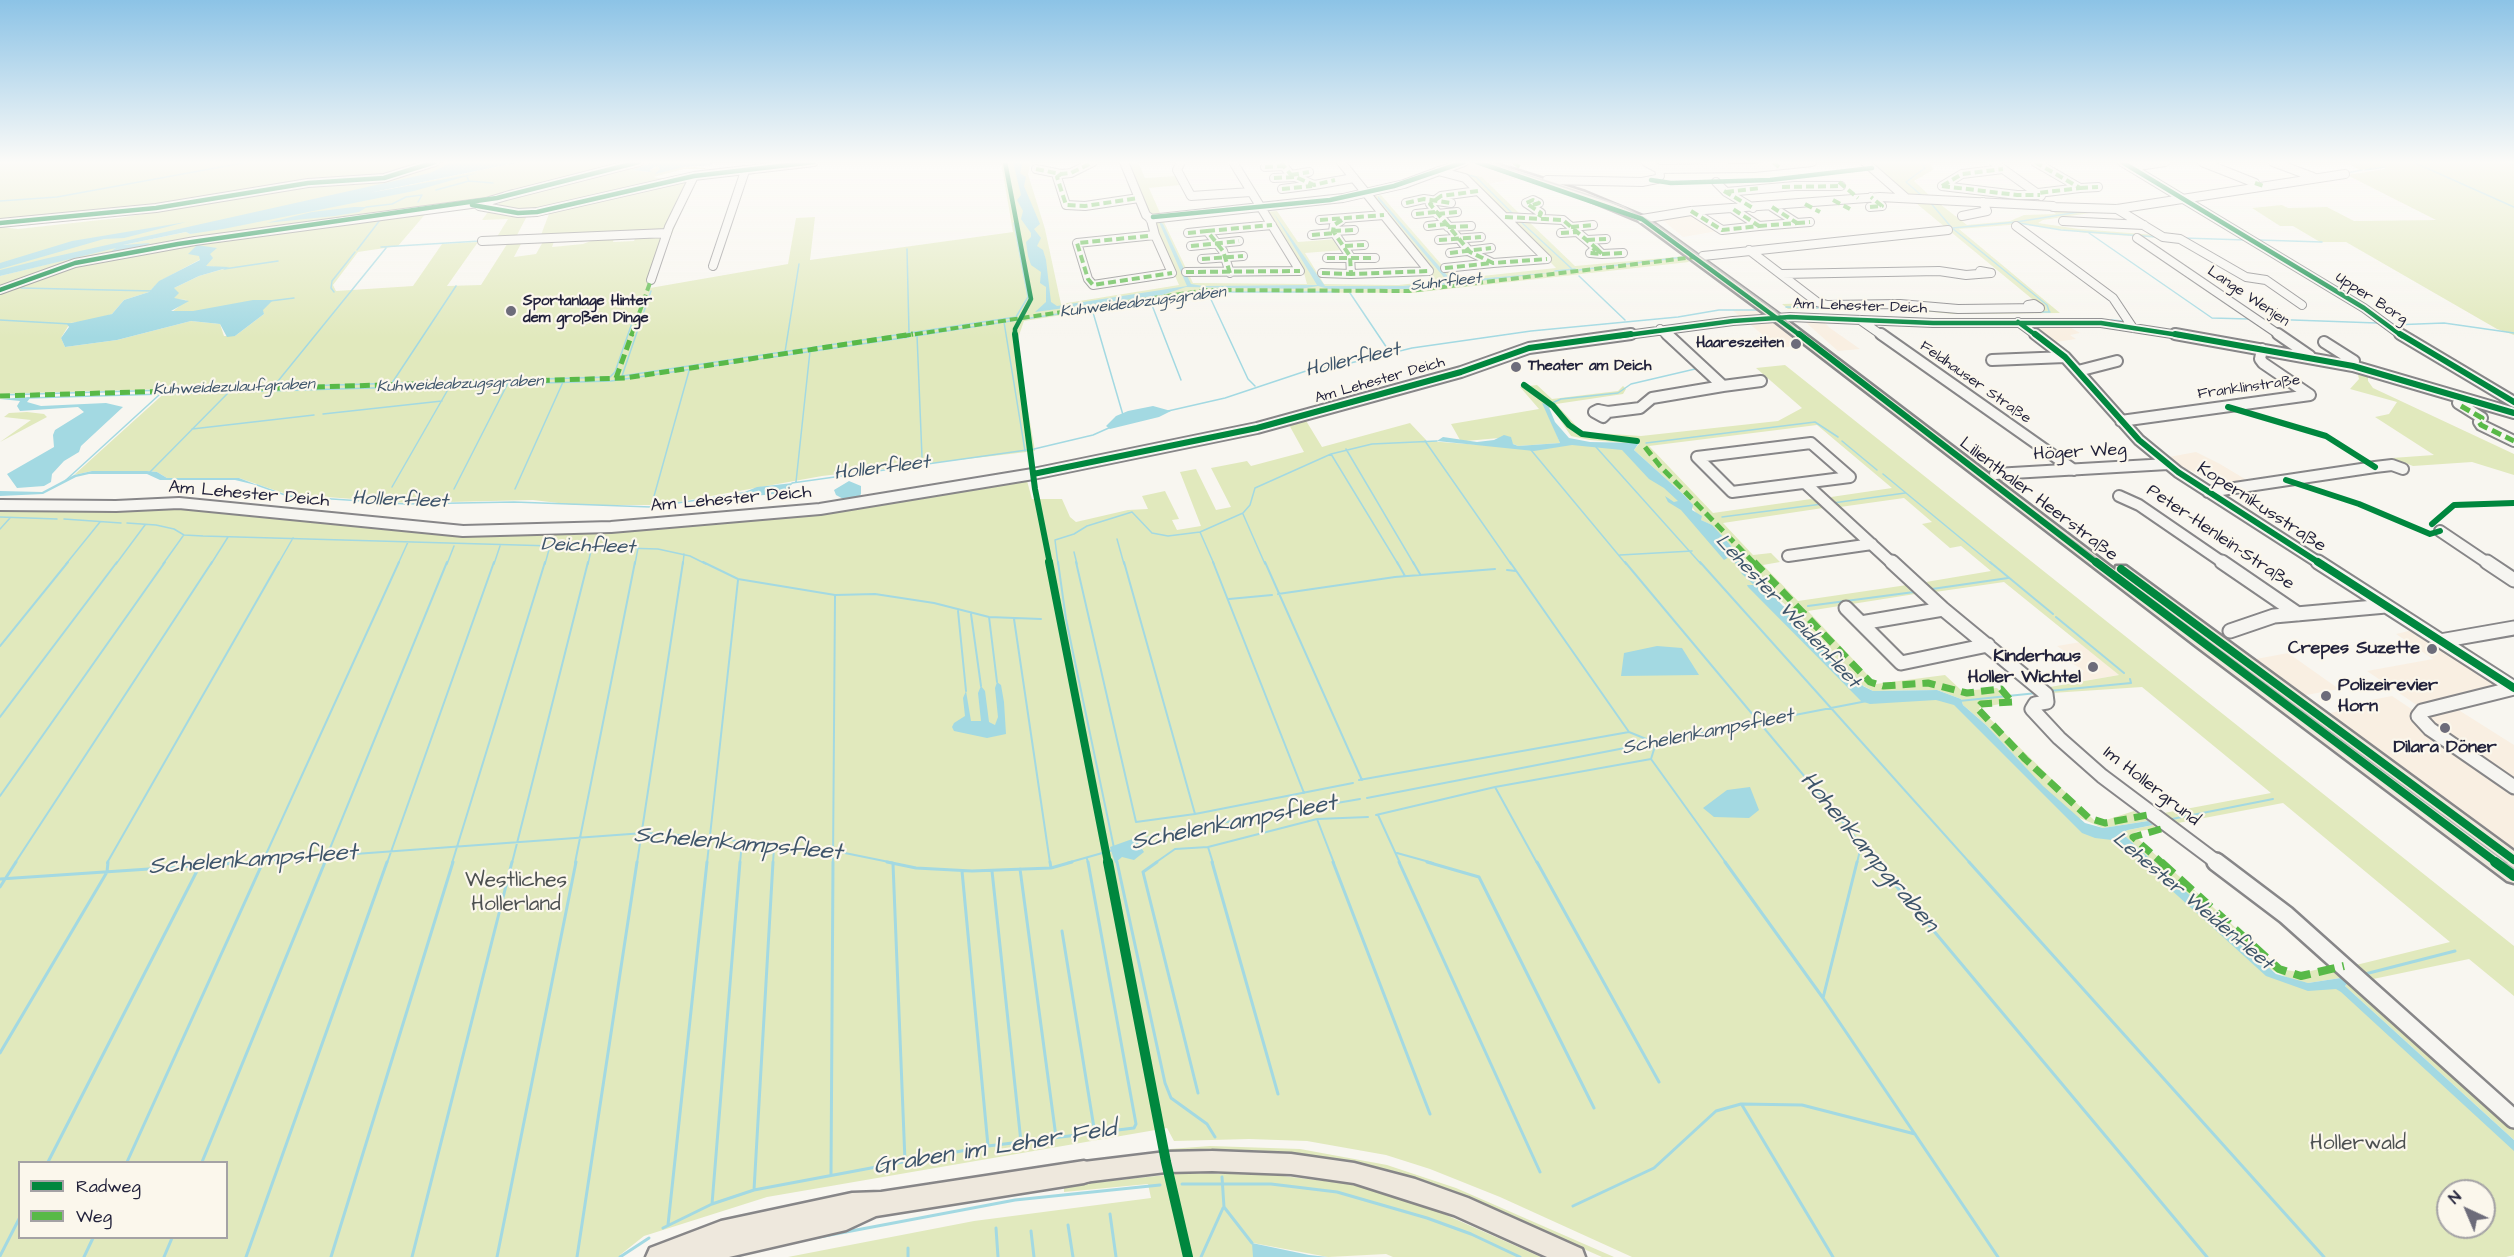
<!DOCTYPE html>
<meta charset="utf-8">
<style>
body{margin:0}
#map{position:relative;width:2514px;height:1257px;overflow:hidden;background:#f8f6f0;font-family:"Architects Daughter",sans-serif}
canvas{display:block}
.legend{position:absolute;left:18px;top:1161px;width:210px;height:78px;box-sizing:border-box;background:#fbf7ec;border:2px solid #a4a2a5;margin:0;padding:8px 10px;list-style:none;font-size:18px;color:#22223b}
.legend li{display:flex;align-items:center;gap:12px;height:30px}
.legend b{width:30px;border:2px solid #a4a2a5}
.north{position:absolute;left:2436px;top:1179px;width:60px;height:60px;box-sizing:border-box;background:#fbf7ec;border:2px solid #a4a2a5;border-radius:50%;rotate:316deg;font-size:16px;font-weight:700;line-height:24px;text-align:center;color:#22223b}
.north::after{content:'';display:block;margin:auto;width:21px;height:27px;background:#6d6c7a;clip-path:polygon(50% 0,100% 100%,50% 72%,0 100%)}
</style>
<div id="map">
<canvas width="2514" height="1257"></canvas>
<ul class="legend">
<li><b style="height:8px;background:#00873e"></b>Radweg</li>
<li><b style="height:8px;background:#58b947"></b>Weg</li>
</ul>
<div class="north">N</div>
</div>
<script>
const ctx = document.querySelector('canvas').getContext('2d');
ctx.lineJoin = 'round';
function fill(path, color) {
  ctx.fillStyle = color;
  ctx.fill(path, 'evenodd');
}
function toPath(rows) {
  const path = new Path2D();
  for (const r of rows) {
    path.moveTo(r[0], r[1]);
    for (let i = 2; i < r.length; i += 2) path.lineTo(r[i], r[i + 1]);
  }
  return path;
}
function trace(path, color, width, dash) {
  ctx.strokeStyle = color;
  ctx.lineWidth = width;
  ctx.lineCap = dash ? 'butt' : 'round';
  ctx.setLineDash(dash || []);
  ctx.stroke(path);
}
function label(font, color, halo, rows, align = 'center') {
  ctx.font = font + ' "Architects Daughter",sans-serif';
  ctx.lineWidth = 4.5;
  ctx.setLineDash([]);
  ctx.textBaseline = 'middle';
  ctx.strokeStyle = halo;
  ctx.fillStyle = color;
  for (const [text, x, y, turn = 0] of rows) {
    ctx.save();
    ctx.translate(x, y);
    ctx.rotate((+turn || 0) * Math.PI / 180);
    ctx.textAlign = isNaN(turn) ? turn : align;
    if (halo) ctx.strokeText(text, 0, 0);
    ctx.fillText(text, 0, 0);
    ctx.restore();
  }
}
const built = toPath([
 [1475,162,1497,168,1524,177,1489,184,1482,177,1454,170],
 [1691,213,1718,231,1683,237,1660,218],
 [1756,309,1761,311,1804,345,1779,348,1732,310],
 [1821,319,1830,328,1860,349,1838,351,1803,320],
 [2026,323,2063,323,2080,333,2070,335,2076,339,2056,342],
 [2196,452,2220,464,2250,482,2224,486,2180,466,2169,457],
 [2413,630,2491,680,2495,688,2418,706,2367,671,2433,659,2396,634],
 [2081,642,2119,675,2083,681,2078,677,2084,671,2069,661,2076,659,2057,646],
 [2288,653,2339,689,2301,696,2251,660],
 [2392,696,2422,716,2457,709,2514,745,2514,853,2325,714,2375,704,2371,700]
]);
const green = toPath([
 [0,162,430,162,406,172,174,203,0,221],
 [445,162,505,162,125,243,0,274,0,227,18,229,118,218,316,186,381,181],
 [520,162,654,162,633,170,648,172,657,166,660,169,694,167,712,169,683,169,654,177,671,180,531,212,501,208,498,201,428,211,398,246,358,252,333,285,336,291,413,286,442,244,478,242,447,286,481,285,509,241,523,240,514,257,536,254,544,240,555,239,552,247,583,244,601,237,615,236,613,242,634,241,637,234,495,240,508,219,482,220,490,209,528,214,516,237,541,235,550,211,695,177,650,288,788,264,796,218,815,217,810,260,1013,232,1001,162,1031,162,1028,174,1045,229,1061,304,1179,285,1152,222,1163,220,1193,283,1307,284,1304,273,1265,212,1277,211,1298,242,1337,239,1344,250,1305,253,1324,284,1398,285,1436,281,1371,197,1381,195,1454,279,1556,268,1509,220,1524,217,1575,266,1686,256,1689,262,1412,293,1209,292,1024,321,1017,341,1018,353,1035,451,822,476,661,505,575,505,533,500,407,503,286,494,239,478,167,478,157,472,147,471,92,471,74,475,169,389,0,394,0,276,128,244,186,232,190,234,220,224],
 [199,256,206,266,227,268,199,276,174,288,173,299,187,300,172,312,262,310,264,314,235,336,224,336,220,324,191,321,117,340,65,347,61,338,70,323,91,321,112,314,124,300,149,292,160,281,201,259],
 [1126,162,1138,162,1145,178,1176,176,1181,185,1149,188,1161,215,1149,215],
 [1868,162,1930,162,1933,170,1914,181,1929,195,1906,194],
 [2345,162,2514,162,2514,335,2497,329,2346,242,2320,242,2293,226,2280,226,2252,208,2282,205,2288,208,2327,207,2354,221,2436,220,2347,175,2385,169,2383,167,2360,170],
 [1454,170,1482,177,1521,215,1504,215,1466,178,1448,173],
 [1911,199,1936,201,1967,225,2010,221,2024,215,2056,214,2052,210,2097,212,2043,220,2038,223,2079,229,2156,235,2161,238,2086,233,2021,224,1959,229,2060,313,1954,314,1888,308,1788,309,1782,304,1815,303,1955,308,2022,306,2037,303],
 [1785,365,2514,946,2514,996,2469,959,2373,979,2366,977,2356,965,2450,942,2283,803,2178,823,2170,821,2164,813,2271,793,2142,687,2052,693,2048,690,2050,687,2119,675,2004,582,1935,592,1926,582,1991,571,1961,546,1950,548,1922,524,1932,522,1904,498,1840,507,1834,504,1831,497,1892,488,1817,425,1649,446,1713,513,1811,499,1821,503,1823,508,1723,523,1753,555,1771,553,1780,562,1763,565,1798,601,1907,585,1915,589,1918,592,1915,594,1808,611,1876,684,1945,675,1962,691,1997,688,2011,702,1979,708,2094,820,2103,821,2134,811,2148,821,2103,828,2080,818,2083,826,2113,834,2268,973,2290,983,2340,985,2514,1145,2514,1255,2506,1257,1632,1257,1500,1197,1430,1169,1386,1155,1307,1141,1249,1139,1174,1141,1167,1128,767,1197,644,1236,620,1255,621,1257,0,1257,0,507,168,505,461,532,678,523,1026,477,1032,499,1062,499,1070,517,1076,522,1128,510,1148,509,1142,496,1165,491,1179,519,1172,520,1177,530,1201,526,1180,472,1196,469,1216,510,1231,507,1211,468,1247,461,1251,466,1304,452,1288,423,1305,419,1322,447,1410,423,1427,441,1535,449,1568,444,1629,448,1866,700,1927,691,1956,701,2033,776,1986,725,1963,705,1961,699,1937,690,1873,691,1858,683,1853,674,1826,652,1798,615,1770,592,1726,540,1711,525,1701,520,1684,495,1634,450,1639,444,1590,440,1571,436,1552,408,1546,408,1560,443,1518,446,1499,438,1466,441,1460,440,1451,424,1539,409,1520,387,1537,385,1552,399,1618,391,1623,386,1626,389,1623,394,1556,404,1582,432,1641,436,1778,421,1802,408,1756,368],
 [20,1162,226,1162,226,1238,20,1238],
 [2448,1191,2484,1191,2484,1227,2448,1227],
 [2357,371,2368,373,2368,381,2373,388,2514,454,2514,475,2472,462,2413,466,2392,458,2434,455,2375,417,2389,414,2397,402,2350,389,2359,379],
 [27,412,44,414,47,417,0,442,31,420,4,417,9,413],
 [2153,825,2156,828,2135,832,2138,835,2136,837,2281,969,2303,973,2331,966,2347,977,2308,983,2294,981,2266,967,2124,835,2123,832,2128,830],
 [2351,980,2514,1128,2514,1140,2345,986],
 [1210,1146,1300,1149,1387,1165,1456,1188,1614,1257,1602,1257,1454,1192,1386,1170,1298,1154,1249,1150,1170,1152,1170,1149],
 [1184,1173,1275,1175,1349,1184,1393,1195,1437,1211,1541,1257,1393,1257,1386,1254,1328,1257,1253,1243,1253,1257,788,1257,974,1221,1151,1198,1148,1184,1064,1192,1064,1186]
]);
const water = toPath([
 [452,162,520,162,369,193,478,173,414,191,223,229,190,234,186,232,123,245,150,243,147,245,110,252,116,248,0,276,0,270,44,259,430,173],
 [654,162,708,162,714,165,684,167,655,174,660,169,657,166,650,170,651,172,632,170],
 [1013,162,1023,162,1020,173,1026,177,1024,186,1040,224,1034,229,1041,238,1037,246,1043,250,1046,260,1051,302,1057,306,1187,286,1159,222,1163,224,1191,284,1203,286,1317,285,1273,212,1325,286,1403,286,1448,282,1378,199,1378,196,1452,281,1558,272,1409,289,1328,289,1318,286,1300,289,1186,287,1162,295,1035,312,1046,302,1046,287,1040,283,1041,272,1031,265,1028,256,1026,242,1031,237,1031,233,1021,219,1023,211,1017,200,1021,195],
 [354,207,367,207,359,212,335,216,266,223,312,212],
 [186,222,124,238,104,239,0,269,0,263,72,241],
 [197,245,217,248,210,254,213,258,206,266,230,267,199,276,174,288,179,293,174,298,189,301,171,311,193,311,253,300,273,300,263,310,264,314,235,336,227,337,220,324,191,321,117,340,65,347,61,338,69,327,67,324,112,314,124,300,149,292,159,281,200,260,199,256,188,254],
 [31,397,27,402,41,406,106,403,123,407,81,446,79,452,64,461,52,474,51,482,44,486,17,488,7,474,54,447,53,435,55,430,84,412,78,407,20,411,17,406,20,401,0,399],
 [1542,403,1548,405,1555,422,1569,438,1590,442,1639,443,1634,450,1684,495,1693,505,1692,510,1702,516,1701,520,1712,525,1726,540,1770,592,1783,606,1794,611,1800,622,1826,652,1853,674,1863,686,1873,691,1937,690,1961,699,1963,705,1986,725,2043,786,2085,823,2103,828,2148,821,2153,825,2128,830,2123,832,2124,835,2276,974,2308,983,2347,977,2351,980,2345,986,2514,1140,2514,1151,2341,992,2336,989,2308,991,2266,976,2124,847,2112,840,2095,838,2082,833,1954,705,1936,700,1870,704,1861,701,1748,587,1747,585,1754,585,1742,574,1734,561,1729,557,1724,560,1681,510,1668,502,1665,496,1674,502,1678,501,1664,488,1649,479,1622,450,1572,445,1534,451,1437,441,1443,437,1477,442,1494,440,1504,435,1511,437,1513,444,1518,446,1560,443],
 [1153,406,1171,411,1159,417,1110,429,1106,426,1116,416,1128,411],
 [92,471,147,471,157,472,167,478,239,478,260,486,235,480,160,480,147,474,89,474,76,477,43,494,0,496,0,491,42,492,74,475],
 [849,481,861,486,861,494,857,500,849,502,836,495,834,490],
 [793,483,784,493,754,496,742,493,757,487],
 [1657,646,1682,648,1699,675,1621,676,1624,653],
 [997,682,1001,685,1004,702,1006,734,987,738,954,731,952,727,954,723,965,716,963,698,966,691,971,721,981,721,978,693,981,686,985,691,989,722,995,725,998,717,995,688],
 [1750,787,1759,810,1749,818,1714,817,1703,808,1727,790],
 [1135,838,1144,852,1134,860,1122,857,1115,863,1110,847],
 [1252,1243,1309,1255,1328,1257,1253,1257]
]);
const streamFar2 = toPath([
 [1921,162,1925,168,1906,182,1921,195],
 [2413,162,2514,207],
 [2507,162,2514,165],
 [2365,170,2385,167],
 [1456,172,1476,177,1513,214],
 [2347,173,2362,170],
 [467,177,469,181,493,183],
 [436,190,469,181],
 [0,201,57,197,248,162],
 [1929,201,1952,228,2047,305,2049,311],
 [366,207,392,204,406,197,422,195,418,202],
 [1519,220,1572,269],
 [2019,223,2061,230,2157,237],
 [1952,228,2016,222,2085,211],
 [2089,233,2212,318,2249,319],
 [2183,238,2246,240],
 [2259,240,2322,242],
 [381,247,480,241],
 [907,249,909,333],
 [357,250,380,220],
 [224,269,278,261],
 [1579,270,1684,257],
 [1555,271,1575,269],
 [1579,276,1625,320],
 [21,288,153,291],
 [651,291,622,376,1016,317,1028,297,1014,223],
 [334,292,331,288,332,281,355,252],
 [1208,293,1248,379,1255,386],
 [1350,293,1391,354],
 [1150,300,1181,380],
 [270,301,294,298],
 [1786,307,1823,308],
 [1092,309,1123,415],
 [1831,309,1868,308],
 [1921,310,1975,312],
 [2023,312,2050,312],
 [1024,319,1208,292,1336,292],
 [2265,319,2377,323],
 [0,320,71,324],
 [2111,320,2123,321],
 [1004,322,1025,451],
 [2392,325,2444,323,2514,333],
 [917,335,922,457],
 [915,336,1017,320],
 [785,352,799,264],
 [473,381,610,377,615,372,633,320],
 [392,383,456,286],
 [274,386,386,248],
 [0,395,468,381],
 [27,398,611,381,909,337],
 [1552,403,1561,399,1618,393,1631,384,1695,369],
 [1168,411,1225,398,1312,369,1334,367,1412,348,1531,331,1678,317,1719,310,1757,310],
 [323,414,442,401],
 [192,429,314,415],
 [1425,441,1511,564],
 [1842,441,1877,470],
 [1646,443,1815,422,1838,437],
 [1596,447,1701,564],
 [1346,449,1414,564],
 [1531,450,1626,564],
 [1331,454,1398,564],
 [149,473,229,392],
 [1883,474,1992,564],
 [66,480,159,395],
 [796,482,810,351],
 [792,483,1034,449,1093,435,1111,427],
 [257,485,288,496,406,504,514,502,651,507,743,493],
 [392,487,450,386],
 [454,489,507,385],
 [515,489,563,382],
 [1833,503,1905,493],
 [651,507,689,371],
 [1243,514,1265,564],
 [0,517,57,519],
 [1722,517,1822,504],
 [64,519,121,523],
 [127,523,156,525,174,529,184,535,203,536,658,549,690,556,706,564],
 [0,529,10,518],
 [1200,532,1214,564],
 [1117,539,1124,564],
 [1074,552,1077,564],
 [1620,555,1692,551],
 [66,564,100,522],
 [116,564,145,525],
 [163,564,183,536],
 [211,564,228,537],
 [278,564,293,538],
 [398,564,408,542],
 [447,564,454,546],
 [494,564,500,546],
 [545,564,550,546],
 [588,564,592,546],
 [635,564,638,548],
 [683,564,684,554],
 [1058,564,1055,540,1074,534,1087,526,1132,512,1152,533,1168,536,1200,532,1243,513,1250,505,1255,488,1331,454,1372,444,1437,441]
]);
const streamFar1 = toPath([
 [703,562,738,579,835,595,875,594,934,603,989,617,1041,619],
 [1058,562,1066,619,1114,848],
 [1076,562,1136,822,1195,814,1353,783],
 [1124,562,1195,814],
 [1213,562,1304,793],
 [1265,562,1362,780],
 [1397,562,1405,576],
 [1413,562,1420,574],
 [1510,562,1629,732,1656,743,1651,759,1726,863],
 [1625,562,1877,863],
 [1700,562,1970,863],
 [1990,562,2053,614],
 [1507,570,1516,571],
 [1932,589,2008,578],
 [1278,594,1395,577,1495,569],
 [1229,599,1272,595],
 [1808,606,1914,592],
 [958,611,966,691],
 [971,614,981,686],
 [989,617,997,682],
 [2056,617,2124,673],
 [1014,619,1050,863],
 [0,646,68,562],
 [2049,691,2131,683,2130,679],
 [1959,701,2037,693],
 [0,717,117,562],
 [1359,780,1629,732],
 [1495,787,1537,863],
 [0,796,165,562],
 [1367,798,1867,701],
 [1376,815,1495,787,1651,759],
 [1378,815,1400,863],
 [1317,819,1334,863],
 [2167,820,2273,799],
 [1136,842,1157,834,1360,799],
 [1208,847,1213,863],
 [1397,853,1433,863],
 [1087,859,1088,863],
 [15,863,212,562],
 [107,863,279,562],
 [231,863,644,833,712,837,774,847,835,851,894,863],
 [262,863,399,562],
 [324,863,447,562],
 [387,863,494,562],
 [452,863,545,562],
 [512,863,588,562],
 [575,863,635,562],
 [637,863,683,562],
 [707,863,738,580],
 [740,863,742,842],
 [773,863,774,848],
 [833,863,835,595],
 [1067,863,1113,850],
 [1155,863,1175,849,1208,847,1317,819,1368,817],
 [1857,863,1861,846]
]);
const stream = toPath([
 [887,862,916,868,972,871,1051,868,1072,862],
 [1050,862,1051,868],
 [1117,862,1165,1083,1171,1098,1207,1124,1215,1137],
 [1157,862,1143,872,1198,1093],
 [1212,862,1278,1094],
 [1333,862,1430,1114],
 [1399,862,1540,1172],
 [1427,862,1479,877,1594,1108],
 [1537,862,1659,1082],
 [1725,862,1823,998,1998,1257],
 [1876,862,2207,1257],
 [1969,862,2324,1257],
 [893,864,905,1161],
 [1020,869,1056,1137],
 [962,871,988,1146],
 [992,871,1021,1142],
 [0,879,253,862],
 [0,887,16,862],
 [1062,931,1095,1134],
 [2365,974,2455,951],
 [1823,998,1857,862],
 [0,1053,107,872,108,862],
 [1742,1105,1833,1257],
 [48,1162,199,867],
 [127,1162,263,862],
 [202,1162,325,862],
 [831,1174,833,862],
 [1222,1177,1224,1207,1252,1243],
 [1182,1184,1271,1184,1337,1192,1427,1218,1471,1234,1520,1257],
 [754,1190,773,862],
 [712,1204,740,862],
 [1573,1206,1654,1168,1716,1111,1741,1104,1802,1105,1915,1134],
 [1110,1214,1116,1257],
 [668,1225,707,862],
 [1068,1225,1073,1257],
 [663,1228,712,1204,754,1190,988,1146,1134,1128,1136,1124,1088,862],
 [996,1228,998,1257],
 [1031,1231,1034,1257],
 [793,1242,1015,1200,1160,1185],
 [908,1248,908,1257],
 [0,1256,20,1217],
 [84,1257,93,1238],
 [164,1257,172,1238],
 [246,1257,387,862],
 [331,1257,453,862],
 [412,1257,512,862],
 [497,1257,576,862],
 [577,1257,637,862],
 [620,1257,649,1238],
 [1201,1257,1223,1208]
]);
const minorFar3 = toPath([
 [1124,162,1146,215,1150,218],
 [1181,162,1177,170,1191,196,1251,192],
 [1284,162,1282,164,1291,175,1314,185,1354,178],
 [1341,162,1429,271],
 [1646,162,1659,169,1754,168,1812,162],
 [1865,162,1905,197],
 [1993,162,2041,196],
 [2035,162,2080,188,2038,193],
 [2122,162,2364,308,2402,336],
 [2202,162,2255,183],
 [2273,162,2313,177],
 [1265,167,1283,166],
 [2131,167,2165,162],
 [1036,169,1061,174,1071,173,1093,162],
 [1438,171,1465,178,1547,259],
 [1061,174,1057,177,1066,205,1085,206,1139,198],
 [1291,175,1309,172],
 [1274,178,1294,177],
 [1547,180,1642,182,1657,179,1660,176,1659,169],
 [1716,182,1726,192,1753,208],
 [1942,186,2017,195,2040,195],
 [1942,186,1962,174,2003,169],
 [2080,188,2098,187],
 [1282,189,1313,185],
 [1478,191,1441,196,1430,204,1470,252,1493,263,1547,259],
 [1726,192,1795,186,1841,186],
 [506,196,639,162],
 [1406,203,1424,199,1451,203],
 [1533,205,1539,203,1533,200,1526,203,1541,213,1539,217],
 [479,206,518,213,537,212,694,176,814,162],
 [1870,207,1882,206,1871,197],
 [2053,207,2117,209,2345,174],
 [2117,209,2163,237,2180,239,2246,277,2266,280,2302,305],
 [1692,211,1722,230,1759,226,1733,209],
 [1416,214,1435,212],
 [1437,214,1457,212],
 [1962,216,1987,211,1983,202],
 [1505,217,1563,220,1596,248],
 [1150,219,1343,198,1404,184,1464,162],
 [1642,219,1691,211,1880,197,2053,206],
 [1151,220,1155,235],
 [1320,220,1384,215],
 [1342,220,1334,225,1333,231,1350,256,1351,274,1429,271],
 [2063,221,2144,225],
 [0,223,156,208,308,183,384,178,435,162],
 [1797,223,1810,222],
 [1428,226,1446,224],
 [1759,226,1797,223,1772,207],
 [2016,226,2113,298,2133,328],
 [1448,227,1471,226],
 [1571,227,1593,225],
 [1207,231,1272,225],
 [1333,231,1354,230],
 [1188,233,1207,231,1223,251,1230,273],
 [1561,233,1577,232],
 [1155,235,1172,273,1093,285,1088,279,1077,243,1155,235],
 [1312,235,1334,233],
 [2137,238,2281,336],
 [1439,240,1481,237],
 [1587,240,1606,239],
 [482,241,667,233],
 [1191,246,1239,241],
 [1345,246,1364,245],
 [1596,248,1602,254,1590,253,1596,248],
 [1749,250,1817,302,1827,305,1900,304,1958,309,2040,308,2034,304,2028,305,2029,307],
 [1450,253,1491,248],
 [1602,254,1623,253],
 [1703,256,1948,230],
 [1327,258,1375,258],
 [1202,259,1243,256],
 [713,266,745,171],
 [1445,268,1493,263],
 [1186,272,1300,271,1233,162],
 [1322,273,1351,274],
 [1782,274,1939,271,1966,275,1991,273,1980,271,1983,273],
 [651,280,669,227,694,176],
 [0,290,75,263,195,241,486,202,513,194],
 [1860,320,1883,336],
 [2018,322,2037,336],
 [1660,329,1668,336],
 [1620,336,1733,321,1790,317,1933,323,2101,323,2185,336]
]);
const minorFar2 = toPath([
 [1881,334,2074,470],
 [2035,334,2065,357,2139,440,2178,472,2321,564],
 [2175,334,2353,366,2514,413],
 [2278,334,2310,356],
 [2400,334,2514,402],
 [2324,342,2354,361,2353,366],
 [1992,360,2065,357],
 [2078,371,2117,361],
 [1723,386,1761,381],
 [2458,403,2482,418,2479,422,2481,425,2514,441],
 [1598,410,1608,412,1603,417,1594,412,1598,410],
 [1608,412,1640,408,1652,398,1723,386,1667,334],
 [2121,421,2310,395,2263,363,2260,359,2262,349],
 [1811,443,1850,477,1732,492,1697,457,1811,443],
 [1995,474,2168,464],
 [1805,483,1893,564],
 [2208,492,2375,467,2392,465,2403,469],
 [2119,496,2139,505,2225,564],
 [0,505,116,506,179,503,463,531,611,527,820,509,1033,474,1257,428,1461,372,1529,348,1631,334],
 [2440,531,2489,564],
 [1788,556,1872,544]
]);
const minorFar1 = toPath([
 [1892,562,1943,609,2046,694,2047,702,2035,704,2032,709,2059,738,2102,776,2218,863],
 [2222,562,2298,614],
 [2318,562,2514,688],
 [2487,562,2514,580],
 [1846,608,1861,623],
 [1943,609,1861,623,1901,663,1988,645],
 [2230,631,2274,616,2386,606],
 [2440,641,2514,628],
 [2514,688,2422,711,2418,716,2430,729,2514,787]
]);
const minor = toPath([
 [2216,862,2286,915,2514,1119]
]);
const major = toPath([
 [1477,162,1490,162,1585,192,1645,217,1776,312,2115,570,2116,566,2126,566,2514,851,2514,883,2507,881,2196,646,1768,316,1639,221,1579,196,1477,162],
 [1212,1151,1291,1154,1354,1163,1415,1179,1468,1198,1582,1249,1585,1257,1547,1257,1454,1215,1354,1183,1291,1174,1212,1171,1166,1172,1084,1182,1076,1179,1072,1172,1076,1165,1084,1162,1166,1152,1212,1151]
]);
const highway = toPath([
 [1084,1161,1093,1164,1097,1172,1093,1180,1084,1183,876,1216,846,1230,729,1257,646,1257,650,1248,721,1221,852,1193,881,1192,1084,1161]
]);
const tramFar1 = toPath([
 [1488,162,1622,206,1658,226,1774,310,1805,338,2002,488,2507,863]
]);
const tram = toPath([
 [2504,862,2514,869]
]);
const quietFar3 = toPath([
 [1284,162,1282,164,1291,175,1314,185,1335,180],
 [1513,162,1520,167],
 [1773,162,1779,167],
 [2035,162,2080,188,2038,193],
 [1265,167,1283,166],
 [1036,169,1061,174,1071,173,1093,162],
 [1061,174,1057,177,1066,205,1085,206,1139,198],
 [1291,175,1309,172],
 [1274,178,1294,177],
 [1839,182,1858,198],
 [2255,183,2266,187],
 [1942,186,2017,195,2040,195],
 [1942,186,1962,174,2003,169],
 [1782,187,1841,186],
 [2080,188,2098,187],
 [1282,189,1312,186],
 [1478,191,1441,196,1430,204,1470,252,1493,263,1547,259],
 [1724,191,1753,208],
 [1726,192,1761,188],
 [1833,200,1850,209],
 [1406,203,1424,199,1451,203],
 [1805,204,1820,212],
 [1533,205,1539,203,1533,200,1526,203,1541,213,1539,217],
 [1870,207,1882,206,1871,197],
 [1691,211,1722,230,1759,226,1733,209],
 [1416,214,1435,212],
 [1437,214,1457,212],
 [1505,217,1563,220,1596,248],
 [1320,220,1384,215],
 [1342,220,1334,225,1333,231,1350,256,1351,274,1429,271],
 [1797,223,1810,222],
 [1428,226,1446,224],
 [1759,226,1797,223,1772,207],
 [1448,227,1471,226],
 [1571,227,1593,225],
 [1207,231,1272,225],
 [1333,231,1354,230],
 [1188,233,1207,231,1223,251,1230,273],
 [1561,233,1577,232],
 [1312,235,1334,233],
 [1148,236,1077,243,1088,279,1093,285,1172,273],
 [1439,240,1481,237],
 [1587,240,1606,239],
 [1191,246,1239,241],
 [1345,246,1364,245],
 [1596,248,1602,254,1590,253,1596,248],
 [1450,253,1491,248],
 [1602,254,1623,253],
 [1327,258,1375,258],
 [1202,259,1243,256],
 [1445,268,1492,263],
 [1186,272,1300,271],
 [1322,273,1351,274],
 [631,336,651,280],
 [903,336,1207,290,1409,291,1695,257]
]);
const quietFar2 = toPath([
 [616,378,632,334],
 [0,396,625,378,913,334],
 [2461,406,2482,418,2479,422,2481,425,2514,441],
 [1645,447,1660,466,1755,564]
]);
const quietFar1 = toPath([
 [1754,562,1870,682,1883,686,1928,683,1967,693,2001,689,2012,702],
 [2012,702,1981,704,1977,708,2025,759,2089,818,2105,823,2153,814],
 [2161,829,2133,837,2162,863]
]);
const quiet = toPath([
 [2161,862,2279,969,2301,976,2344,966]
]);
const cyclewayFar3 = toPath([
 [1005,162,1031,299,1015,329,1015,336],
 [1477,162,1642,219,1801,336],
 [2122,162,2364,308,2402,336],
 [1651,180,1671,183,1770,180,1872,168],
 [472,205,518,213,537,212,694,176,814,162],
 [1153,217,1330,200,1394,186,1464,162],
 [0,223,156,208,308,183,384,178,435,162],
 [0,290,75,263,178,244,497,198,639,162],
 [2018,322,2037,336],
 [1620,336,1733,321,1790,317,1933,323,2101,323,2185,336]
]);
const cyclewayFar2 = toPath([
 [1015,334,1035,489,1050,564],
 [1799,334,2098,564],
 [2035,334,2065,357,2139,440,2178,472,2321,564],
 [2175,334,2353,366,2514,413],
 [2400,334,2514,402],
 [1524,385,1553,406,1569,425,1582,434,1637,441],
 [2228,407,2326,436,2375,467],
 [1033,474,1257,428,1461,372,1529,348,1631,334],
 [2286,480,2359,504,2430,534,2440,531],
 [2432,524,2454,505,2514,503]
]);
const cyclewayFar1 = toPath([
 [1049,562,1108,863],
 [2096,562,2497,863],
 [2318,562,2514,688],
 [2121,569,2514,860]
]);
const cycleway = toPath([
 [1108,862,1166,1162,1188,1257],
 [2495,862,2514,876]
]);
const markers = [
 [511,311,6,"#6d6c7a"],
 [1796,344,6,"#6d6c7a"],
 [1516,367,6,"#6d6c7a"],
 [2432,649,6,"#6d6c7a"],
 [2093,667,6,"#6d6c7a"],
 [2326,696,6,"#6d6c7a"],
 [2445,728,6,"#6d6c7a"]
];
const farStreetnames = [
 ["Lange Wenjen",2248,297,34],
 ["Upper Borg",2371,299,33],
 ["Am Lehester Deich",1860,307,2],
 ["Am Lehester Deich",1380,381,-16],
 ["Feldhauser Straße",1975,383,35],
 ["Franklinstraße",2249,388,-8]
];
const farPoinames = [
 ["Sportanlage Hinter",523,302],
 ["dem großen Dinge",523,319],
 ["Haareszeiten",1784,344,"right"],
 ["Theater am Deich",1528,367]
];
const farWaternames = [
 ["Suhrfleet",1446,283,-6],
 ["Kuhweideabzugsgraben",1143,303,-7],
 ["Kuhweideabzugsgraben",460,385,-2],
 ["Kuhweidezulaufgraben",234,388,-2]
];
const streetNames = [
 ["Höger Weg",2080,453,-3],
 ["Am Lehester Deich",249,495,5],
 ["Am Lehester Deich",731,500,-5],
 ["Lilienthaler Heerstraße",2038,500,37],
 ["Kopernikusstraße",2261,508,33],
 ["Peter-Henlein-Straße",2220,538,34],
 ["Im Hollergrund",2151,787,38]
];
const poiNames = [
 ["Crepes Suzette",2420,649],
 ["Kinderhaus",2081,657],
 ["Holler Wichtel",2081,678],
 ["Polizeirevier",2338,686,"left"],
 ["Horn",2338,707,"left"],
 ["Dilara Döner",2445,748,"center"]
];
const waterNames = [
 ["Hollerfleet",1353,361,-13],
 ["Hollerfleet",882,469,-7],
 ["Hollerfleet",400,501,2],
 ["Deichfleet",588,547,2],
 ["Lehester Weidenfleet",1787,612,47],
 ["Schelenkampsfleet",1708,733,-11],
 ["Lehester Weidenfleet",2192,902,40]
];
const nearParknames = [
 ["Westliches",516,882],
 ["Hollerland",516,906],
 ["Hollerwald",2358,1145]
];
const nearWaternames = [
 ["Schelenkampsfleet",1234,824,-11],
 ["Schelenkampsfleet",738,845,5],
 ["Hohenkampgraben",1868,853,50],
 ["Schelenkampsfleet",253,861,-4],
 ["Graben im Leher Feld",995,1149,-9]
];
fill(built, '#f9efe2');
fill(green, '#e1e9bd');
fill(water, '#a3d9e2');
trace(streamFar2, '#a3d9e2', 1.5);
trace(streamFar1, '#a3d9e2', 2);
trace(stream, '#a3d9e2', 3);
trace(minorFar3, '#878688', 10);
trace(minorFar2, '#878688', 14);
trace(minorFar1, '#878688', 17);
trace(minor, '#878688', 22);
trace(major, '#878688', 5);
trace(highway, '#878688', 5);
trace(minorFar3, '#f6f5f1', 8);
trace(minorFar2, '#f6f5f1', 10);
trace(minorFar1, '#f6f5f1', 13);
trace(minor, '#f6f5f1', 17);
fill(major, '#eee8dd');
fill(highway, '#eee8dd');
trace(tramFar1, '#bcbab9', 1.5);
trace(tram, '#bcbab9', 2);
trace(quietFar3, '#58b947', 4, [8, 4]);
trace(quietFar2, '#58b947', 5, [10, 5]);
trace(quietFar1, '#58b947', 7, [13, 7]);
trace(quiet, '#58b947', 8, [17, 8]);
trace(cyclewayFar3, '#00873e', 4.5);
trace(cyclewayFar2, '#00873e', 6);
trace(cyclewayFar1, '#00873e', 8);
trace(cycleway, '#00873e', 10);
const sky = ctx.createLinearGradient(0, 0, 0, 338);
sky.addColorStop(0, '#8cc3e6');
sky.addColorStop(0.48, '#fcfbf8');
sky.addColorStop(1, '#fcfbf800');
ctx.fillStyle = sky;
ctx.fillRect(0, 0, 2514, 338);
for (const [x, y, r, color] of markers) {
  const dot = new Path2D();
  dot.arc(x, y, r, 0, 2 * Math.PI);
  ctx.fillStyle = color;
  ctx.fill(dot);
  trace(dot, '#fbf7ec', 2);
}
label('15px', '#22223b', '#fbf7ec', farStreetnames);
label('bold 15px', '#22223b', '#fbf7ec', farPoinames, 'left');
label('italic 16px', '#3e556b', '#fbf7ec', farWaternames);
label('18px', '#22223b', '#fbf7ec', streetNames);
label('bold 18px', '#22223b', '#fbf7ec', poiNames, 'right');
label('italic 20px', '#3e556b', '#fbf7ec', waterNames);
label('21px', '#4d5151', '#fbf7ec', nearParknames);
label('italic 24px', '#3e556b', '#fbf7ec', nearWaternames);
</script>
